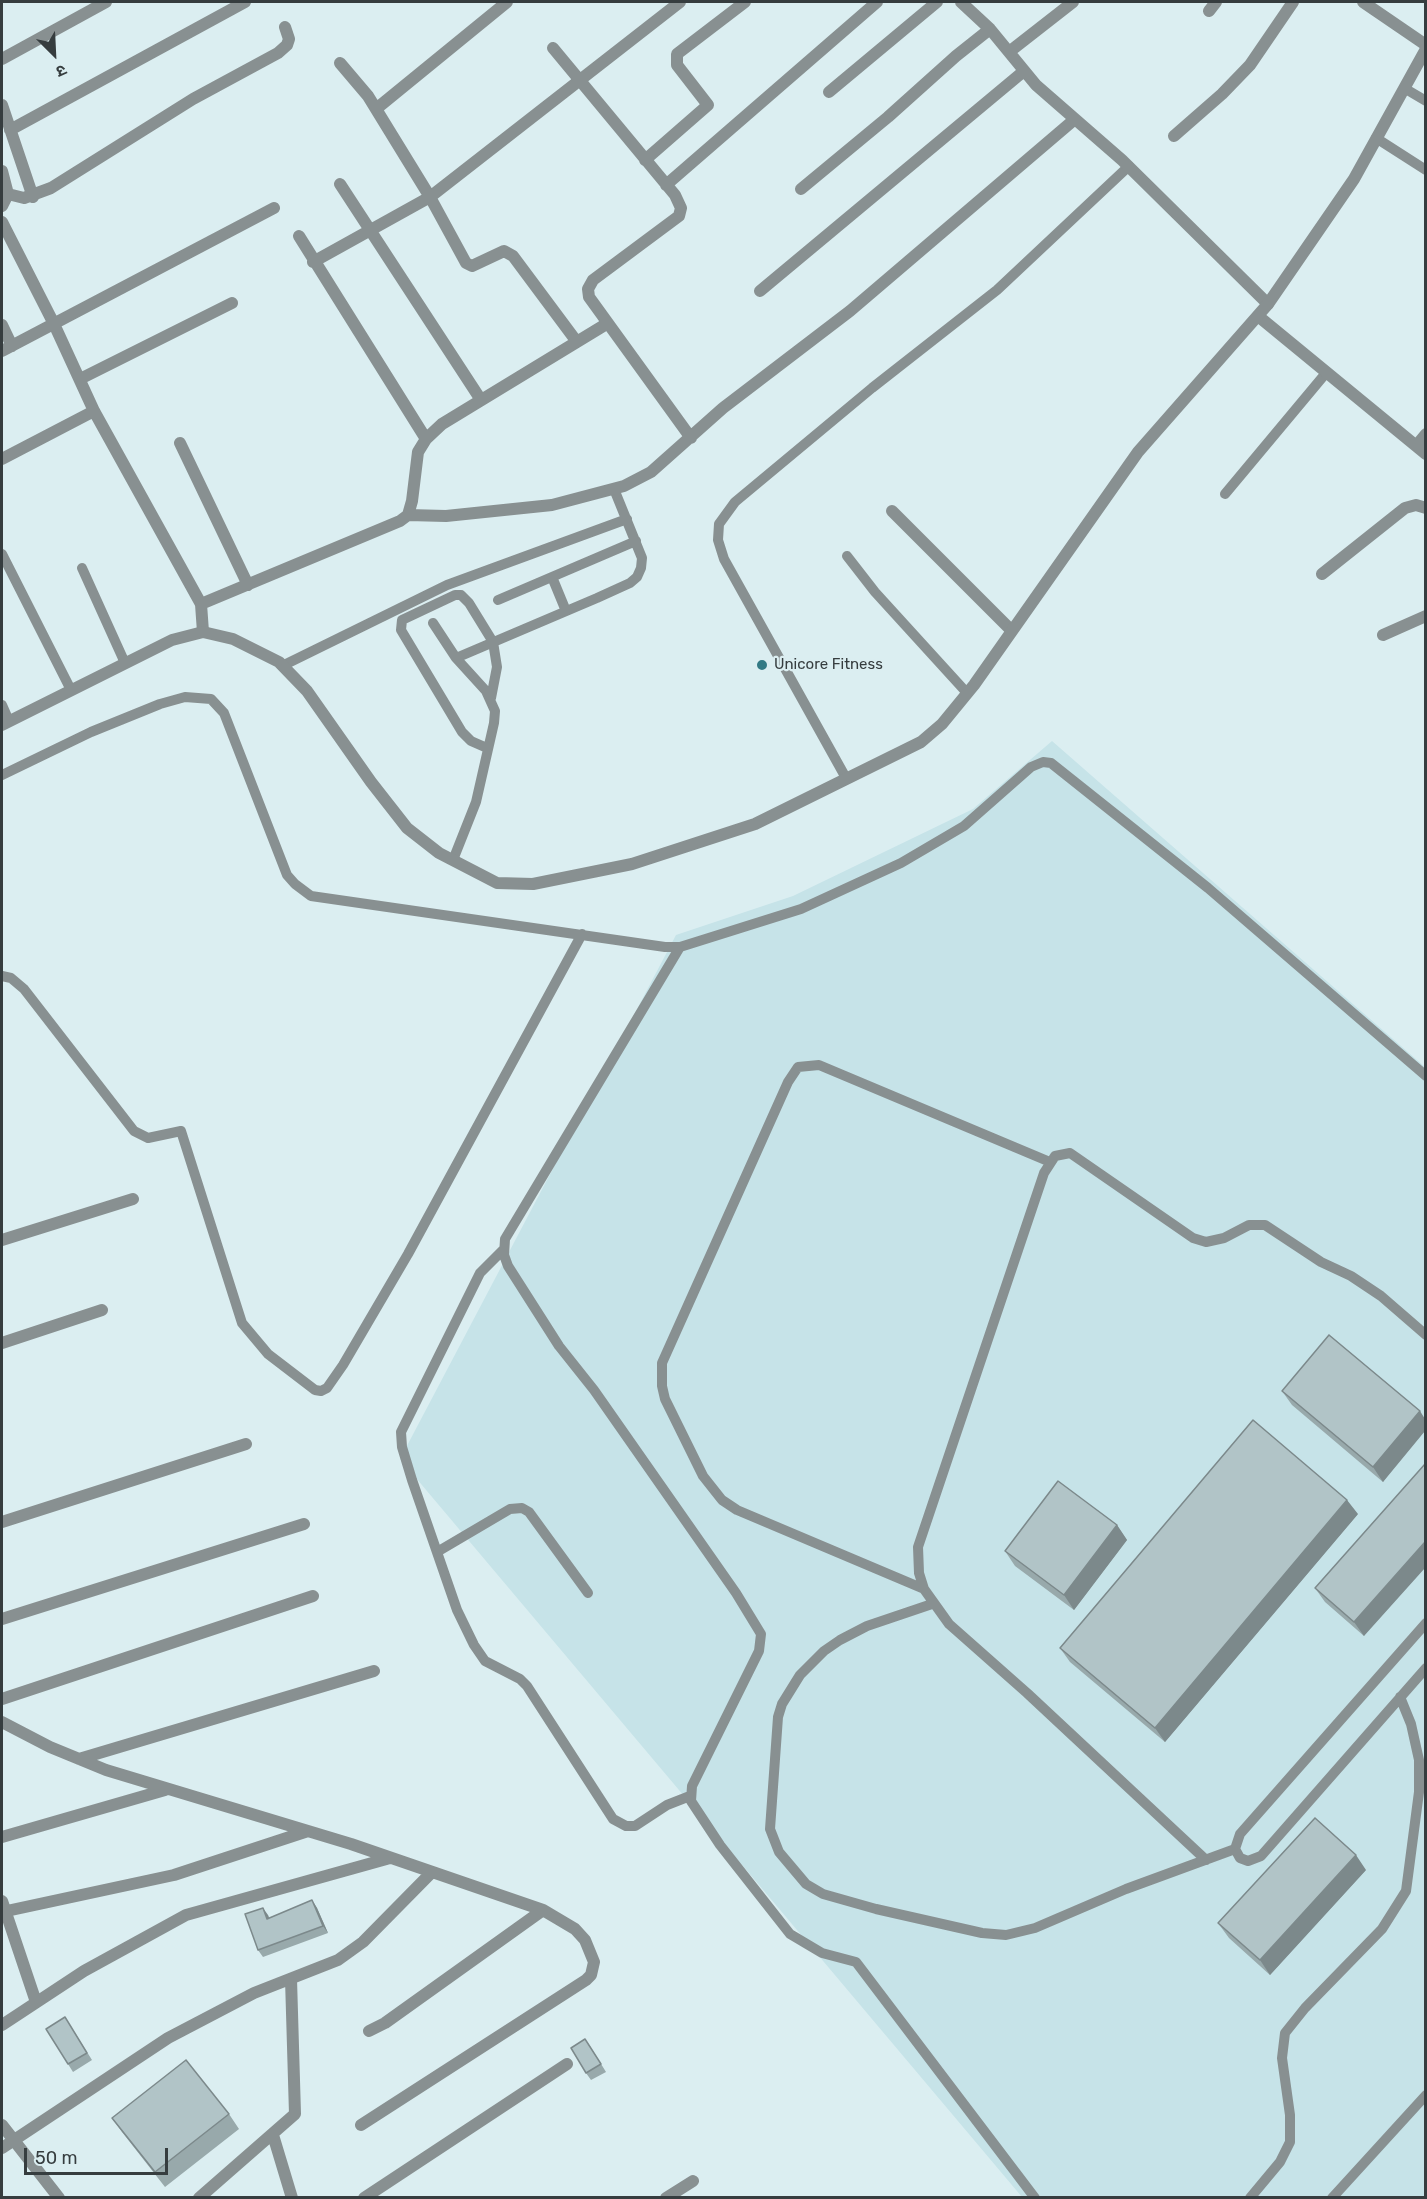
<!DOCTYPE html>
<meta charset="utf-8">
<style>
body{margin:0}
#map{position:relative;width:1427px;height:2199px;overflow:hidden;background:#dbeef1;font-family:Rubik,"Noto Sans Devanagari",sans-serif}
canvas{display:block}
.frame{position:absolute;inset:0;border:3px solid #363d3f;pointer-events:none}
.north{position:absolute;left:24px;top:24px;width:60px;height:60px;-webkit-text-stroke:4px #dbeef1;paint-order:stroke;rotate:156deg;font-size:16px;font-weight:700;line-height:24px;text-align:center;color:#363d3f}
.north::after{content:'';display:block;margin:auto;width:21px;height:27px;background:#363d3f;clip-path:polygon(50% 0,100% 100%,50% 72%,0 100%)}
.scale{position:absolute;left:24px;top:2148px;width:144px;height:27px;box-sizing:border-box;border:3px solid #363d3f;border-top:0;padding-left:8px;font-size:18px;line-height:21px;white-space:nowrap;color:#363d3f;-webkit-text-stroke:4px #dbeef1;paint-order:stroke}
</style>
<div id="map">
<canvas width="1427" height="2199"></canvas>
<div class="frame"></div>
<div class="north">उ</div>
<div class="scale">50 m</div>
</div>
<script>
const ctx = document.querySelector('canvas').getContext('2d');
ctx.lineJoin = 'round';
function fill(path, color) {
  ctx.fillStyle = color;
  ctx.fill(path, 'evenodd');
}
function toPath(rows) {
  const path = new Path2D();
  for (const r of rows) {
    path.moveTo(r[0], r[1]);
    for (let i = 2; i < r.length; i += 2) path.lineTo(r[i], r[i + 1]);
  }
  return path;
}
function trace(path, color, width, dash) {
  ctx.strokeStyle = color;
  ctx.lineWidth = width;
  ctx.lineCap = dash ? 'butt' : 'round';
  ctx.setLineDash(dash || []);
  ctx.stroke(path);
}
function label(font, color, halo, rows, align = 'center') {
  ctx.font = font + ' Rubik,sans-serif';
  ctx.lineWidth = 4.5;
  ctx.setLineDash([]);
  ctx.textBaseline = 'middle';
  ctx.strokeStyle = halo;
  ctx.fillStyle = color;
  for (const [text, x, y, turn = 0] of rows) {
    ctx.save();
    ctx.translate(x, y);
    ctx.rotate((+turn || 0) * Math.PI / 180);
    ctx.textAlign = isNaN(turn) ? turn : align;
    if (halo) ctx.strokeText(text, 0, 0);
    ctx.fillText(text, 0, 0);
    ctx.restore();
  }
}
const built = toPath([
 [1052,741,1425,1067,1425,2197,1022,2197,400,1459,676,935,793,896,973,809]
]);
const service = toPath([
 [1404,88,1426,101],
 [1376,138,1426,170],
 [1225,494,1326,373],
 [2,554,71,690],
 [847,556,875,592,967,693],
 [82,568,125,663],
 [552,577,566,611],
 [498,600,636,541],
 [433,623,456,658,486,691,495,711,494,723,476,802,453,860],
 [456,658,597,598,630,583,637,577,641,568,642,558,614,489],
 [282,666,447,585,627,519],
 [2,705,9,721],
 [487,748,471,741,462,732,401,630,402,620,455,595,461,595,469,603,493,642,497,667,491,698],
 [2,775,91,732,160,704,185,697,211,699,224,713,287,875,295,884,311,896,665,947,680,947,801,909,901,863,964,826,1031,767,1043,762,1051,763,1208,888,1426,1076],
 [846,778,724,559,718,540,719,524,735,502,872,388,997,290,1129,166],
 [680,947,505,1239,504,1255,508,1266,559,1346,594,1390,736,1593,761,1634,759,1651,692,1786,691,1801,720,1845,790,1934,822,1953,856,1962,1035,2198],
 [2,976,11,978,24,989,134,1131,148,1138,181,1131,242,1323,268,1354,315,1390,321,1391,327,1388,343,1365,408,1254,582,934],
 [503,1250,480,1273,401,1432,402,1447,412,1480,457,1610,474,1645,485,1661,520,1679,527,1686,613,1819,626,1826,635,1826,667,1805,690,1796],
 [437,1552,510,1509,522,1508,529,1512,588,1593],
 [924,1589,737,1510,722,1500,703,1476,665,1399,662,1386,662,1363,788,1082,798,1067,819,1065,1050,1162],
 [932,1604,867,1626,840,1640,824,1651,800,1675,782,1704,778,1717,770,1829,779,1852,806,1884,823,1894,876,1909,982,1933,1006,1935,1035,1928,1126,1889,1235,1849],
 [1426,1623,1240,1834,1235,1849,1240,1858,1248,1861,1261,1856,1426,1668],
 [1206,1860,1027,1693,949,1624,924,1589,919,1573,918,1547,1044,1173,1055,1156,1070,1153,1193,1238,1206,1242,1224,1238,1249,1225,1265,1225,1321,1262,1351,1276,1381,1296,1426,1335],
 [1250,2198,1280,2162,1290,2142,1290,2115,1282,2058,1285,2033,1305,2008,1382,1929,1406,1891,1419,1792,1419,1760,1411,1724,1400,1697],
 [1332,2198,1426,2095]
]);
const minor = toPath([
 [961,2,990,29,1036,85,1122,160,1268,304],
 [1363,2,1426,45],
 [1209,11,1216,2],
 [553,48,675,195,681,208,679,216,593,280,588,289,589,297,691,438],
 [1009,52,1073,2],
 [2,59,106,2],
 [340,63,368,96,430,197,466,263,472,266,504,251,513,256,577,342],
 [829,92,937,2],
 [2,105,33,197],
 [376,109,507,2],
 [10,130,245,2],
 [1174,136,1222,94,1250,65,1293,2],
 [645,160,708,105,677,65,677,54,745,2],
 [2,171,8,194,2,206],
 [340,184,481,400],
 [666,185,877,2],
 [801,189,888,117,956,56,990,29],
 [2,196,8,194,24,198,51,188,193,99,278,53,287,45,289,39,285,27],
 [2,222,54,324,94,411,201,604,203,632],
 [299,236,426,439],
 [313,262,430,197,680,2],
 [760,291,1024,71],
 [1258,316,1426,454],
 [2,325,12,346],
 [2,351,274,208],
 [80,379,232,303],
 [180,443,248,585],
 [1416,446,1426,434],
 [2,459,94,411],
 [892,511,1011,630],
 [408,515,446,516,552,505,624,486,651,472,723,408,850,311,1075,119],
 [1322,574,1405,508,1416,505,1426,508],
 [201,604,400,521,408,515,412,501,418,452,426,439,442,424,608,323],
 [1383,635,1426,616],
 [2,1240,133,1199],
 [2,1343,102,1310],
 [2,1522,246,1444],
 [2,1619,304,1524],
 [2,1699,313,1596],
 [2,1722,50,1747,106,1770,351,1844,543,1910,575,1929,585,1940,594,1962,591,1975,586,1980,361,2125],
 [79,1759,374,1671],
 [2,1837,165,1790],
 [2,1901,36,2002],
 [2,1912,174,1875,308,1831],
 [2,2025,84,1971,186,1915,390,1858],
 [369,2031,385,2023,543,1910],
 [2,2125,59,2198],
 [273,2135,292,2198],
 [2,2148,168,2038,254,1993,338,1960,363,1942,432,1872],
 [199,2198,295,2114,291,1979],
 [364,2198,567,2064],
 [666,2198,693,2181]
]);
const tertiary = toPath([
 [2,725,172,640,203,632,233,639,279,662,307,691,371,782,407,828,439,853,497,883,533,884,632,864,755,824,921,742,942,724,974,685,1138,452,1268,304,1354,179,1426,49]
]);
const wall = toPath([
 [1282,1391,1425,1419,1383,1482,1292,1405],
 [1425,1464,1364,1636,1325,1602,1315,1588],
 [1358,1514,1165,1742,1070,1662,1060,1648],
 [1117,1525,1127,1540,1074,1610,1015,1566,1005,1551],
 [1366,1870,1270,1975,1229,1938,1218,1923],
 [312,1900,317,1908,328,1933,263,1957,258,1950,268,1915,269,1918],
 [65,2017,92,2060,73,2072,68,2064],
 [590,2046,606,2072,591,2080,586,2073],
 [229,2114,239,2129,165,2187,122,2132,112,2118]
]);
const shadedWall = toPath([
 [1420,1411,1425,1419,1425,1431,1383,1482,1373,1467],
 [1347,1500,1358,1514,1165,1742,1155,1728],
 [1117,1525,1127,1540,1074,1610,1064,1595],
 [1425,1542,1425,1568,1364,1636,1354,1622],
 [1356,1855,1366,1870,1270,1975,1260,1960],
 [312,1900,317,1908,328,1933,323,1926],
 [263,1908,268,1915,272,1927,267,1919]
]);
const building = toPath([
 [1329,1335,1420,1411,1373,1467,1282,1391,1329,1335],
 [1253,1420,1347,1500,1155,1728,1060,1648,1253,1420],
 [1425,1464,1425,1542,1354,1622,1315,1588,1425,1464],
 [1058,1481,1117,1525,1064,1595,1005,1551,1058,1481],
 [1315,1818,1356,1855,1260,1960,1218,1923,1315,1818],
 [312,1900,323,1926,258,1950,245,1914,263,1908,267,1919,312,1900],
 [65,2017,87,2053,68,2064,46,2029,65,2017],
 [585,2039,601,2064,586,2073,571,2048,585,2039],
 [186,2060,229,2114,155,2172,112,2118,186,2060]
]);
const markers = [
 [762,665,6,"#337a85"]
];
const poiNames = [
 ["Unicore Fitness",774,665]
];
fill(built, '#c6e3e8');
trace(service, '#889091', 10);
trace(minor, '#889091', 12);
trace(tertiary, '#889091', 12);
fill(wall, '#98a9ab');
fill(shadedWall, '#7c898b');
fill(building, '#b1c4c7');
trace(building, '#7c898b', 1.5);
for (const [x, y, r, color] of markers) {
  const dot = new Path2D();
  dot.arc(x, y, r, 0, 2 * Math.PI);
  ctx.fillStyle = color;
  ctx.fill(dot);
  trace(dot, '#dbeef1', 2);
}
label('15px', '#363d3f', '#dbeef1', poiNames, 'left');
</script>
